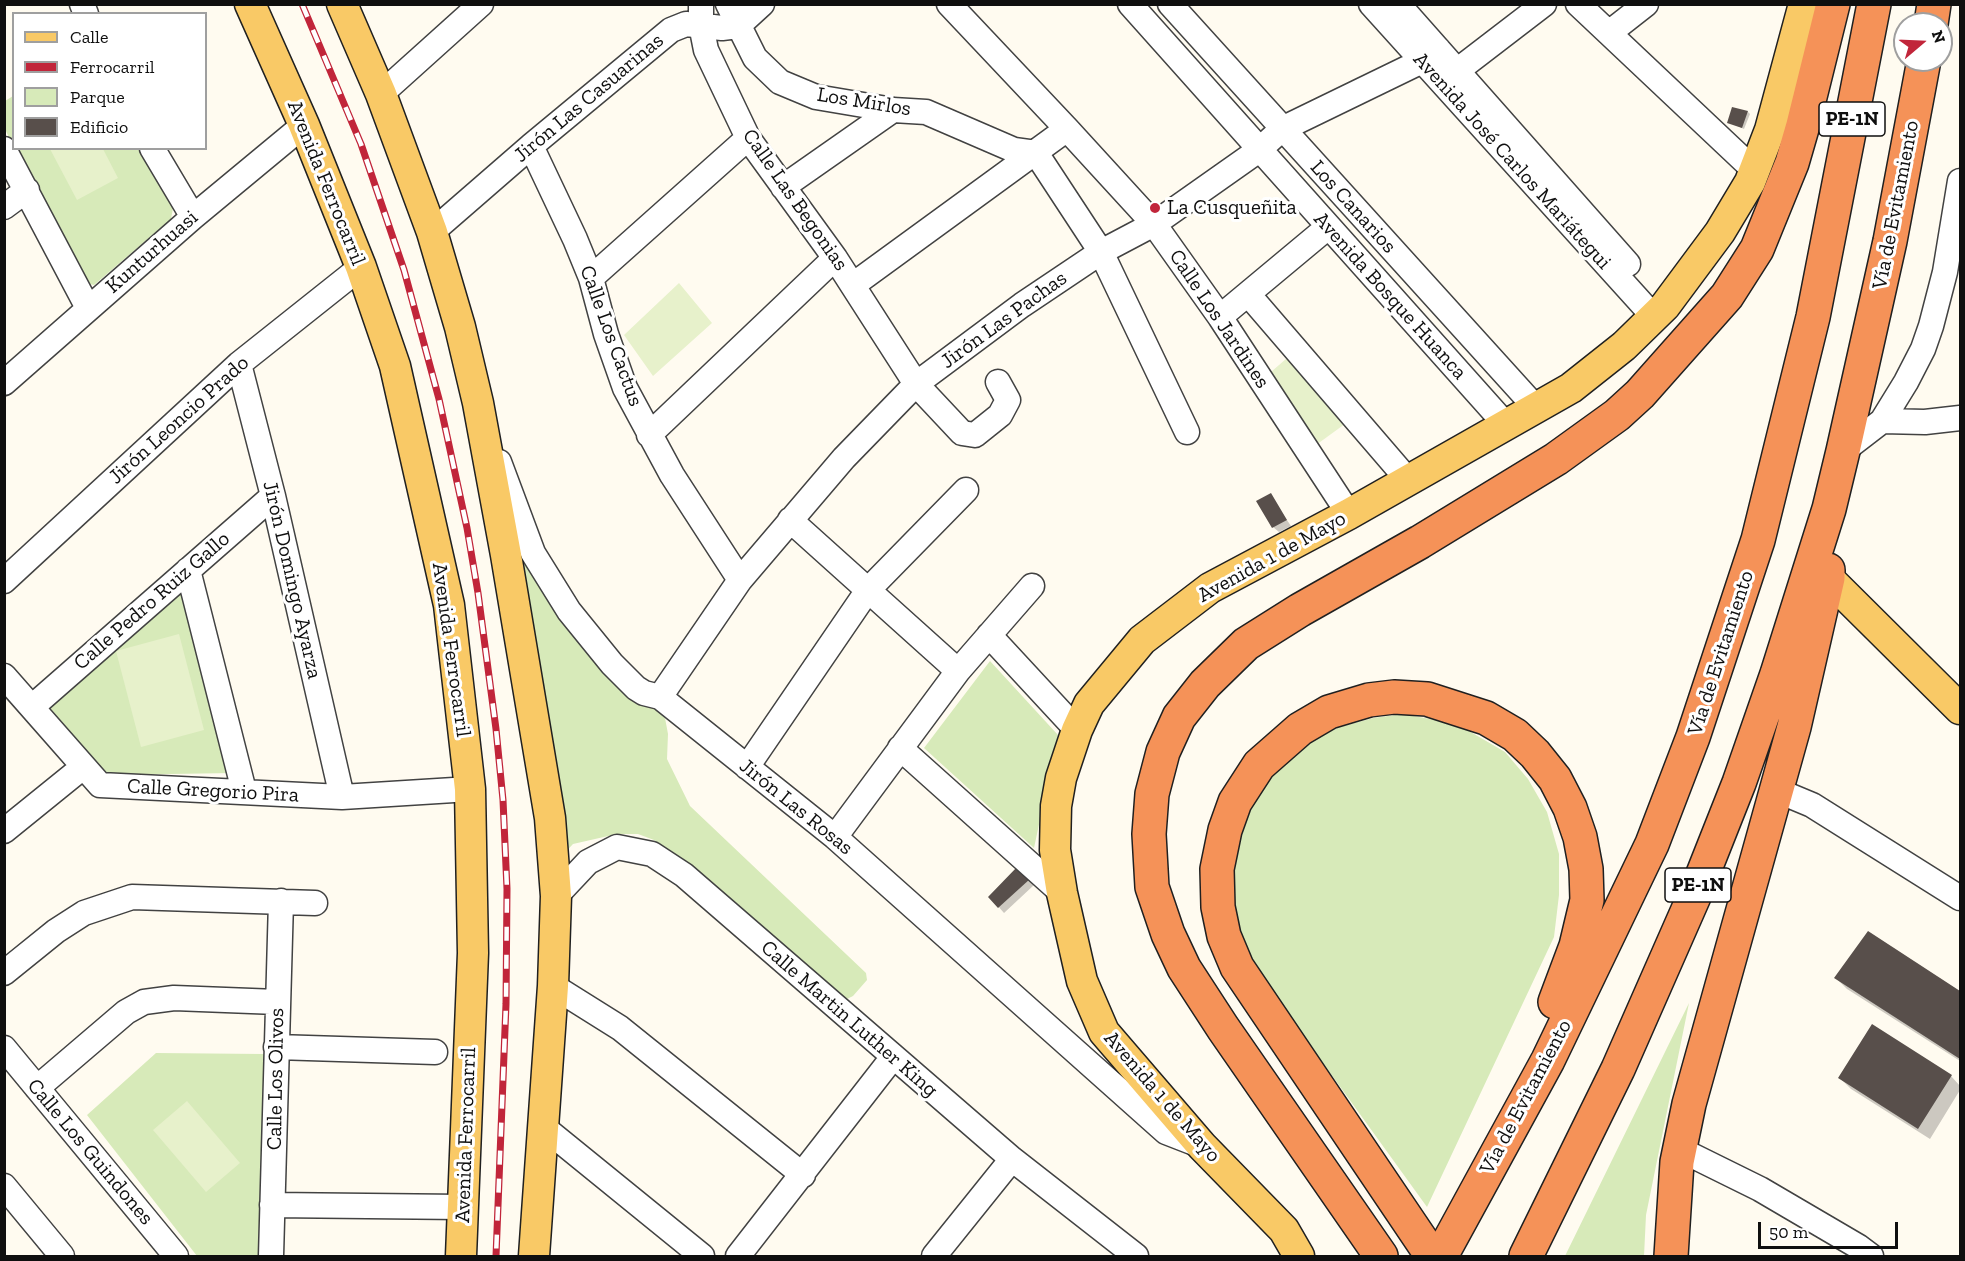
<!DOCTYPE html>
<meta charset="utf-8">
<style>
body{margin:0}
#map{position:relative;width:1965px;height:1261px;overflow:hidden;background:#fffbf0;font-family:"Zilla Slab",serif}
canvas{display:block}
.frame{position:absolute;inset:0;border:6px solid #0f0f0f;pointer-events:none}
.legend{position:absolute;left:12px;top:12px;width:195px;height:138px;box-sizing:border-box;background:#fff;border:2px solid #9f9f9f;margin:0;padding:8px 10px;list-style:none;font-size:18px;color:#0f0f0f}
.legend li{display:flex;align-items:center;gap:12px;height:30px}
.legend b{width:30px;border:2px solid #9f9f9f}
.north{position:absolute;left:1893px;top:12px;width:60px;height:60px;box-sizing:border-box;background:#fff;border:2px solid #9f9f9f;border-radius:50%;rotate:71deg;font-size:16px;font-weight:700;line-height:24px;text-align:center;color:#0f0f0f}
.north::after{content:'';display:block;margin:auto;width:21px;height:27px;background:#c1253a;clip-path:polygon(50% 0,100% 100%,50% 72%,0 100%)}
.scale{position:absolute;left:1758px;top:1222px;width:140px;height:27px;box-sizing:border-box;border:3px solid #0f0f0f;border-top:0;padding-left:8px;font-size:18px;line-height:21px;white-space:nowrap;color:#0f0f0f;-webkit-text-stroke:4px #fff;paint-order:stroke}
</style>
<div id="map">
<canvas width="1965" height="1261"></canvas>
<div class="frame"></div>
<ul class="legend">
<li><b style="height:8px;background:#f9c966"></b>Calle</li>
<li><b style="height:8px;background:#c1253a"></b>Ferrocarril</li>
<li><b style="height:16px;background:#d7eab9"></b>Parque</li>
<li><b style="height:16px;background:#584f4b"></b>Edificio</li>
</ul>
<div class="north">N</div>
<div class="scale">50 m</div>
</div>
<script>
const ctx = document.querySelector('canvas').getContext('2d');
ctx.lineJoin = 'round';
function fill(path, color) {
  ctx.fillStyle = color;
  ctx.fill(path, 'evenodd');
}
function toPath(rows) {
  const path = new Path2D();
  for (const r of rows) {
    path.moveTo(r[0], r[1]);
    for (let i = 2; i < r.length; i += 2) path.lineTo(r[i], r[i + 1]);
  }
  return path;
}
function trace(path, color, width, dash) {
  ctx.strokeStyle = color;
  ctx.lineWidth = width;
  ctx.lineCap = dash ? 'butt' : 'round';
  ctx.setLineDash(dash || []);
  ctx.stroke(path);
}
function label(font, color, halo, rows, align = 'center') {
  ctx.font = font + ' "Zilla Slab",serif';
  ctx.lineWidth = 6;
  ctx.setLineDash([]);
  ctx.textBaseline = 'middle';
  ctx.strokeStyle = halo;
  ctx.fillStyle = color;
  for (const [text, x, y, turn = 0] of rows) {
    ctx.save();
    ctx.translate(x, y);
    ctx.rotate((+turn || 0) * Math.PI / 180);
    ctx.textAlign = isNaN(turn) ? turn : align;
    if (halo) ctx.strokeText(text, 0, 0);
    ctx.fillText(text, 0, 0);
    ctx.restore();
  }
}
const green = toPath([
 [13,96,13,146,5,129,5,101],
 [15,149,139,149,171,202,173,208,171,219,94,285,89,284],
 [515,526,652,705,665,718,668,734,667,759,690,806,866,973,867,980,853,996,847,999,838,994,654,840,638,834,617,834,573,844,559,859],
 [183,589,235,773,107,775,50,708],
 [990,661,1058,735,1034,848,924,748],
 [1403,714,1457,724,1505,752,1528,779,1547,812,1559,854,1559,895,1554,937,1427,1207,1250,962,1234,912,1231,883,1235,836,1262,783,1311,740,1340,727,1373,718],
 [1689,1003,1646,1215,1644,1256,1565,1256],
 [156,1053,264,1054,263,1256,197,1256,87,1115]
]);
const pitch = toPath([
 [50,149,103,149,118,178,77,200],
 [679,283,712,323,653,376,624,335],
 [1294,352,1349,421,1316,445,1264,378],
 [179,634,204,730,141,747,116,651],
 [187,1101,240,1163,206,1192,153,1130]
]);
const shadow = toPath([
 [1748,112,1750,114,1744,129,1728,122],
 [1270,495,1291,526,1279,532,1273,527],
 [1017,869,1034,885,1004,913,990,897],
 [1868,933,1960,993,1960,1061,1847,989,1836,978],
 [1951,1076,1960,1086,1960,1090,1930,1139,1851,1089,1840,1078]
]);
const building = toPath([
 [1732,107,1748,111,1742,128,1727,123],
 [1271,493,1287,520,1272,528,1256,501],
 [1017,867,1030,879,998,908,988,897],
 [1868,931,1960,991,1960,1059,1834,978],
 [1872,1024,1952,1075,1918,1129,1838,1078]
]);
const minor = toPath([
 [82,4,86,14],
 [701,4,701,25,706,50,748,138,835,258,916,384,962,433,975,435,1000,415,1008,400,998,382],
 [728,4,755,58,780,82,816,97,893,110,926,112,1014,150,1036,153],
 [949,4,1067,129,1154,224,1220,317,1349,514],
 [1130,4,1507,426],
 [1170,4,1537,409],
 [1371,4,1654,317],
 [1398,4,1628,264],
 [1578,4,1755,171],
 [1609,33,1646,4],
 [1458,70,1544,4],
 [381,94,481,4],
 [531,146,575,239,591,278,606,334,625,388,672,475,740,580],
 [152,148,193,217],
 [4,149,88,308],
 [1036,153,1101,252,1187,432],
 [783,187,893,110],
 [4,207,27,190],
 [432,232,531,146,671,30,686,24,722,28,738,26,762,4],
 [591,278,748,138],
 [853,285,1067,129],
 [1248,294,1408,480],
 [1220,317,1328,227],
 [239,364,273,496,342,797],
 [4,383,193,217,304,125],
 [1882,421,1925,422,1960,418],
 [649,435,835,258],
 [1843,451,1882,421,1906,382,1923,349,1931,326,1945,272,1960,181],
 [499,462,533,553,569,611,612,664,636,688,644,693,660,697,835,837,1166,1132,1202,1146],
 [790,520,958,671],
 [188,570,244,791],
 [4,581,239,364,361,267],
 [989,635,1077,730],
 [4,676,100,785,342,797,470,789],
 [660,697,740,580,844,458,916,384,1022,305,1101,252,1154,224,1259,150,1282,129,1422,61,1438,49],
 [32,707,273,496],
 [900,748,1062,893],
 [747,767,868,590,966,490],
 [1776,790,1812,805,1960,898],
 [4,831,83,767],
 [835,837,958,671,1032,586],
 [556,896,588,862,617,847,652,854,684,875,1012,1159,1136,1256],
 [4,973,56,931,84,913,132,897,315,903],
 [553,986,620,1028,803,1175],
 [276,1047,435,1052],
 [4,1048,176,1256],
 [37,1088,126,1012,144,1002,174,998,277,1002],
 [542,1126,702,1256],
 [1679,1149,1760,1189,1859,1247,1871,1256],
 [4,1186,62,1256],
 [272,1205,463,1207],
 [271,1256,281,901],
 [738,1256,893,1057],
 [934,1256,1012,1159]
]);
const major = toPath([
 [250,4,304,125,361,267,395,366,449,605,470,789,473,953,461,1256],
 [342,4,381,94,432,232,460,327,478,403,506,555,550,818,556,896,553,986,534,1256],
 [1828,578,1960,709],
 [1299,1256,1284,1230,1202,1146,1104,1032,1082,981,1062,893,1055,850,1056,806,1061,778,1077,730,1089,704,1142,640,1210,588,1349,514,1571,388,1624,346,1665,306,1720,232,1750,182,1770,130,1804,4]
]);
const highway = toPath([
 [1931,24,1934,4],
 [1381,1256,1223,1028,1184,968,1168,934,1152,887,1149,834,1152,794,1163,752,1179,717,1205,684,1246,644,1300,610,1420,542,1556,459,1617,415,1640,394,1727,296,1757,249,1792,163,1803,125,1833,4],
 [1432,1256,1237,967,1224,936,1218,907,1217,869,1225,830,1235,802,1259,765,1300,729,1329,712,1369,700,1394,697,1427,699,1486,718,1515,735,1535,754,1555,779,1570,808,1580,837,1586,869,1587,900,1576,946,1555,1002],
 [1441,1256,1548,1060,1652,844,1693,737,1758,540,1813,317,1874,4],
 [1526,1256,1618,1069,1695,894,1739,783,1777,674,1829,509,1843,451,1890,241,1924,60],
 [1671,1256,1677,1162,1689,1104,1794,727,1828,578,1828,570]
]);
const rail = toPath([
 [302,4,361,144,404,270,439,399,467,528,478,593,496,729,503,800,507,889,506,1004,496,1256]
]);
const markers = [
 [1155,208,6,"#c1253a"]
];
const shields = [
 [1852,119,66],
 [1698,885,66]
];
const shieldNames = [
 ["PE-1N",1852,119],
 ["PE-1N",1698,885]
];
const streetNames = [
 ["Jirón Las Casuarinas",589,98,-40],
 ["Los Mirlos",864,102,9],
 ["Avenida José Carlos Mariátegui",1512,161,48],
 ["Avenida Ferrocarril",326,183,68],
 ["Calle Las Begonias",795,200,55],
 ["Vía de Evitamiento",1896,205,-79],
 ["Los Canarios",1353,207,48],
 ["Kunturhuasi",152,252,-41],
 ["Avenida Bosque Huanca",1390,296,48],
 ["Calle Los Jardines",1219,319,56],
 ["Jirón Las Pachas",1004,320,-36],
 ["Calle Los Cactus",611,336,70],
 ["Jirón Leoncio Prado",179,420,-42],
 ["Avenida 1 de Mayo",1272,557,-29],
 ["Jirón Domingo Ayarza",292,580,77],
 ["Calle Pedro Ruiz Gallo",152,601,-41],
 ["Avenida Ferrocarril",451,650,82],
 ["Vía de Evitamiento",1721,653,-72],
 ["Calle Gregorio Pira",213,791,3],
 ["Jirón Las Rosas",796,807,39],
 ["Calle Martin Luther King",849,1019,41],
 ["Calle Los Olivos",276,1079,-89],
 ["Avenida 1 de Mayo",1162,1097,49],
 ["Vía de Evitamiento",1526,1097,-62],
 ["Avenida Ferrocarril",466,1135,-88],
 ["Calle Los Guindones",90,1152,50]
];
const poiNames = [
 ["La Cusqueñita",1167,208]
];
fill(green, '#d7eab9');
fill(pitch, '#e7f1cb');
fill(shadow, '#0003');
fill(building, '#584f4b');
trace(minor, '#424242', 27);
trace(major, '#202020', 33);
trace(highway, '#202020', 36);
trace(minor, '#fff', 24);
trace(major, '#f9c966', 30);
trace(highway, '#f59258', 33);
trace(rail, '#c1253a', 7);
trace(rail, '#fff', 4.5, [14]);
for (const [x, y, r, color] of markers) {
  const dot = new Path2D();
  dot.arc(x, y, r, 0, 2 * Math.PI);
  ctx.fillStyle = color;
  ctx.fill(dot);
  trace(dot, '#fff', 2);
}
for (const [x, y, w] of shields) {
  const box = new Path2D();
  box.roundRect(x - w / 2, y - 17, w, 34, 4.5);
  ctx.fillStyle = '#fff';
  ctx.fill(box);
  trace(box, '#0f0f0f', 1.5);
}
label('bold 20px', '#0f0f0f', null, shieldNames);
label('21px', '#0f0f0f', '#fff', streetNames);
label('21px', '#0f0f0f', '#fff', poiNames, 'left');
</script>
